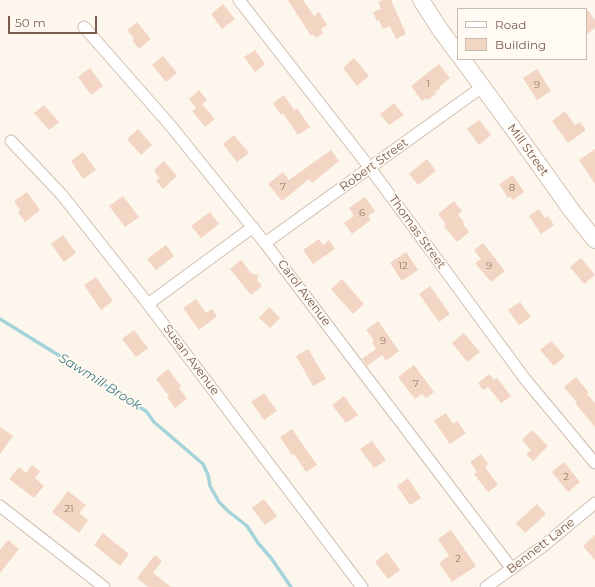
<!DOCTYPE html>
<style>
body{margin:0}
#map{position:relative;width:595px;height:587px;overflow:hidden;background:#fdf6ec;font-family:Montserrat,sans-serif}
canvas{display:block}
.legend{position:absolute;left:457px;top:8px;width:130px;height:52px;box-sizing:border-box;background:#fffaf3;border:1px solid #cabbb1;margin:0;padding:5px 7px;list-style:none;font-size:12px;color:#7a5c4d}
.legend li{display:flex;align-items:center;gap:8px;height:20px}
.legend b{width:20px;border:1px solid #cabbb1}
.scale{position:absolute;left:8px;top:16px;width:89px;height:18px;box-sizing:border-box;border:2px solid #7a5c4d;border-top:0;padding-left:5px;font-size:12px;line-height:14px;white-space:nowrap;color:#7a5c4d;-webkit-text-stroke:3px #fffaf3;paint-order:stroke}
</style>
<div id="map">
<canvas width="595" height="587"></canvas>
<ul class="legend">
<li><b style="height:5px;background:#fff"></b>Road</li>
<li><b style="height:11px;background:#f3d5c3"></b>Building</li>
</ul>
<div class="scale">50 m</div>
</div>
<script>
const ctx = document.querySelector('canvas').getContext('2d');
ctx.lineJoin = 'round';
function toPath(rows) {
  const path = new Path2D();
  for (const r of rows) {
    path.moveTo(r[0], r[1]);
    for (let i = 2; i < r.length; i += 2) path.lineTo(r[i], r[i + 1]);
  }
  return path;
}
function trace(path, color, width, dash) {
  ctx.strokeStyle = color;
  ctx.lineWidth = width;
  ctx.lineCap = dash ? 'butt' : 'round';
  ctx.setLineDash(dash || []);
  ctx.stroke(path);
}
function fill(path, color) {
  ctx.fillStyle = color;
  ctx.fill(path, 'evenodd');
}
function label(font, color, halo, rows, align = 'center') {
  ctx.font = font + ' Montserrat,sans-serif';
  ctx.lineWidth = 3.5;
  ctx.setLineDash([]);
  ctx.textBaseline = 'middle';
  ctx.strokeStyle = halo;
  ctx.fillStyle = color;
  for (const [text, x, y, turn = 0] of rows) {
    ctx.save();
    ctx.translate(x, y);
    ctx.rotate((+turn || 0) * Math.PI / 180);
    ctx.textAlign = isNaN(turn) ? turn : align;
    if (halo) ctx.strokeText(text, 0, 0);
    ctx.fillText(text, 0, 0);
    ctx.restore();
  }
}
const stream = toPath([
 [0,319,55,353,76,365,129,401,146,411,154,422,203,464,208,475,210,486,219,502,228,511,247,526,258,543,271,558,291,587]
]);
const building = toPath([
 [288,0,303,0,314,16,319,12,327,25,321,29,323,33,316,38,313,34,311,36],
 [383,0,391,0,406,34,396,39,390,26,383,29,379,20,377,21,373,12,381,9,378,2],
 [223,4,235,19,222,29,211,14],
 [586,8,595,20,595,28,586,35],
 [137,22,151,39,139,49,132,40,134,38,127,30],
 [255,50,265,64,255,72,244,57],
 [163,56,177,73,166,82,152,65],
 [354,58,369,76,357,86,343,68],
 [439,64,450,78,439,87,440,89,435,92,436,94,428,100,426,98,422,101,411,86],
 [90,68,103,86,91,95,78,77],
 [537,69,551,91,537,100,523,78],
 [199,90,207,100,202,104,215,119,205,127,192,111,196,108,189,99],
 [284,95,294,110,297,108,310,127,298,135,283,113,281,115,273,103],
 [394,103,404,115,389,125,380,114],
 [44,105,59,122,49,130,34,113],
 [565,111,575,125,580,122,586,130,568,143,552,121],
 [479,120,491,135,479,145,467,129],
 [138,129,152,145,141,155,127,139],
 [234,135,249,153,237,162,223,144],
 [595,149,595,184,579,160],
 [331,150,339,161,312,183,309,179,282,201,268,184,283,172,289,180],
 [83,152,96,170,83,179,71,161],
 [427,159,436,171,418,185,409,174],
 [164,161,177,176,163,189,156,181,160,178,154,171,156,169,155,169],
 [513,175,524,192,513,200,510,196,508,198,499,184],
 [27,192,40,210,25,222,18,212,20,210,14,201],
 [123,196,139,217,125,227,109,206],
 [365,197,375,211,368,216,371,220,352,234,344,223,354,216,349,208],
 [454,201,462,211,458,215,464,222,463,224,469,232,457,242,444,226,446,224,438,214],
 [539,209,545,218,548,216,554,225,541,234,529,216],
 [210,212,219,224,201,238,191,226],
 [63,235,76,253,64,262,51,244],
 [319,239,323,245,329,240,335,249,313,264,303,250],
 [483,243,505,271,491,282,475,263,481,259,474,250],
 [166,245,174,256,156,270,147,259],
 [406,252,418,270,402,281,390,263],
 [581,258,595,275,584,284,570,267],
 [241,260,252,274,259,275,257,280,262,286,251,295,230,269],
 [96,277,113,301,101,310,84,285],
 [342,279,364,304,353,314,331,289],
 [430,286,450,314,439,322,419,294],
 [196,299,206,313,212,309,217,316,199,330,183,308],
 [520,302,531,317,519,325,508,310],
 [269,307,280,318,270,328,259,318],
 [378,321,399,351,386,361,382,355,367,366,362,359,376,349,372,342,374,340,366,330],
 [134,330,148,348,136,357,122,339],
 [464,333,480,352,467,362,452,343],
 [551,341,565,356,554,366,540,350],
 [308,349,326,379,313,386,296,356],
 [414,365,434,392,426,398,422,394,415,399,398,377],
 [168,369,181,386,179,388,187,399,175,408,167,397,169,396,156,379],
 [489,374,494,380,497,378,511,396,501,403,488,387,483,390,478,383],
 [576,377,589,393,587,394,595,403,595,427,576,404,577,403,564,387],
 [264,393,277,411,264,420,251,402],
 [344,396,358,415,346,423,332,405],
 [446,413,453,424,457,421,466,433,450,444,434,421],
 [0,427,13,436,0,454],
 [292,429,317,465,306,472,294,454,292,455,280,437],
 [532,430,548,446,533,461,526,454,531,450,522,440],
 [372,441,386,460,374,468,360,449],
 [481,454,488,464,485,467,498,485,488,492,474,474,479,471,477,472,470,462],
 [564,462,580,482,568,492,552,472],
 [32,465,40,471,35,478,44,486,34,498,9,479,19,467,26,473],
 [408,478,421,498,410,505,397,486],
 [68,491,86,505,79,513,88,520,79,533,52,512],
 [264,499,277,516,265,525,252,508],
 [537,504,546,514,525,533,516,523],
 [451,530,476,566,452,582,439,563,449,556,438,539],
 [103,533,129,554,120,566,94,545],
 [595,535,595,560,583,546],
 [8,540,19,549,0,573,0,550],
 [387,552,400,570,388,579,375,562],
 [155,555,162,561,153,573,171,587,148,587,137,578]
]);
const street = toPath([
 [239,0,370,168,525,379,595,463],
 [84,27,170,125,265,243,512,569],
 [11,141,62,195,148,304,362,587],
 [265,243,482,87],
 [148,304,253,227],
 [0,506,104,587],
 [486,587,542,547,595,503]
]);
const secondary = toPath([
 [421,0,439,28,458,54],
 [462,59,522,141,572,211,595,240]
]);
const numberNames = [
 ["1",428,84],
 ["9",537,85],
 ["7",283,187],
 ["8",512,188],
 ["6",362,213],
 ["12",403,266],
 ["9",489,266],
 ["9",383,341],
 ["7",416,384],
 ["2",566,477],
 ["21",69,509],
 ["2",458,559]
];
const streetNames = [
 ["Mill Street",528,150,54],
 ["Robert Street",374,165,-36],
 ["Thomas Street",417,232,54],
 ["Carol Avenue",304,293,53],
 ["Susan Avenue",191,360,53],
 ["Bennett Lane",541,546,-38]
];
const waterNames = [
 ["Sawmill Brook",100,382,32]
];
trace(stream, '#a5d3da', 3.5);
fill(building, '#f3d5c3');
trace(street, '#d1beb0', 13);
trace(secondary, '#d6c0b0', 18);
trace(street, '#fff', 11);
trace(secondary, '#fff', 16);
label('10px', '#987a6a', null, numberNames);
label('12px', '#7a5c4d', '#fffaf3', streetNames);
label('italic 13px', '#437c86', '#fffaf3', waterNames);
</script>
